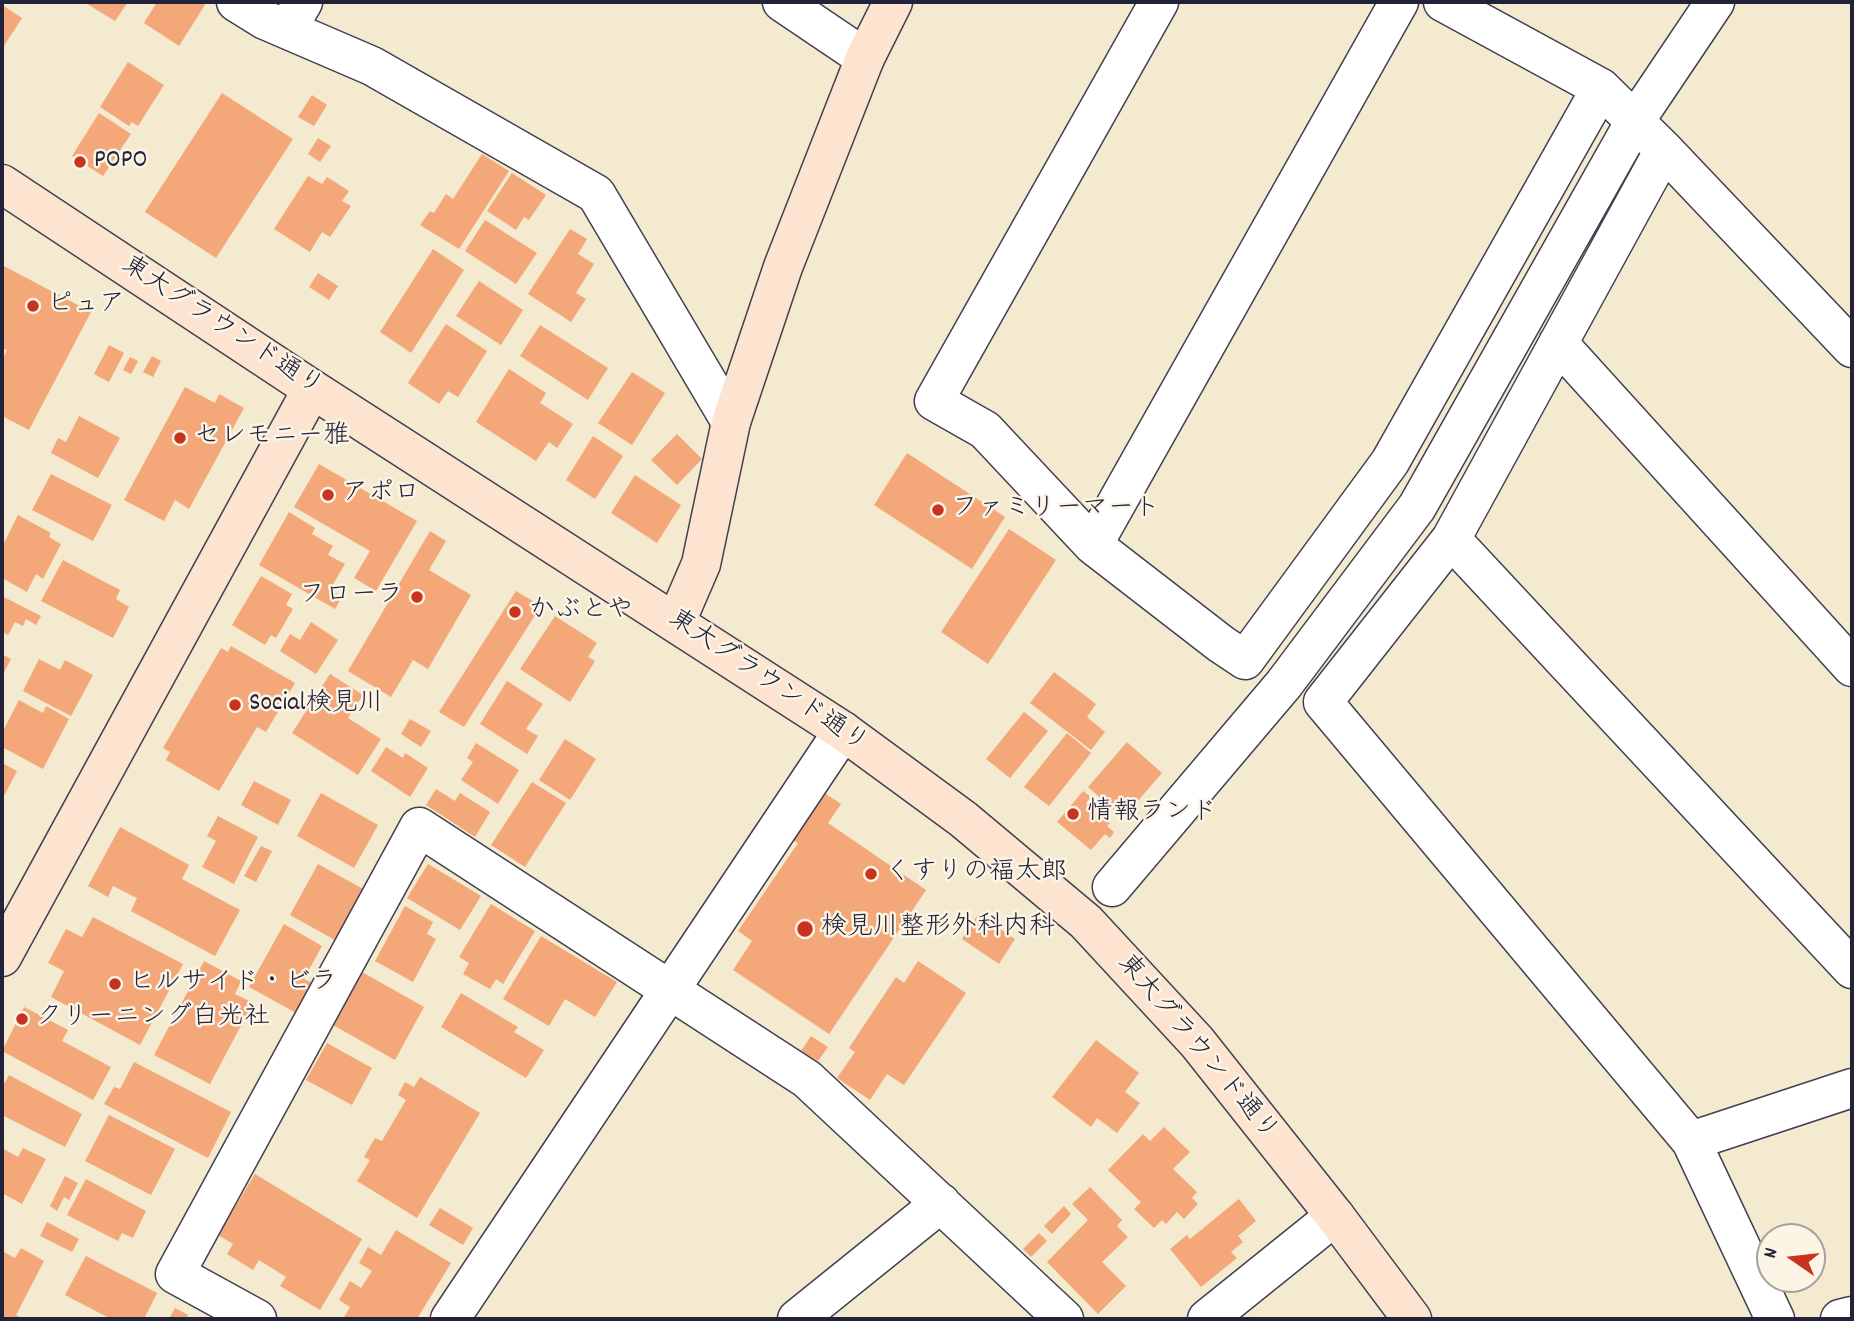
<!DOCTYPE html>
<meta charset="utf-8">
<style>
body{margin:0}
#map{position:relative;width:1854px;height:1321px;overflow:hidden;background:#f3ead0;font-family:Dekko,sans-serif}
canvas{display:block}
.frame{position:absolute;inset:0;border:4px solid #22223b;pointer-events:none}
.north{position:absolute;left:1756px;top:1223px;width:70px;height:70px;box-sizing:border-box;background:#fcf5e5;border:2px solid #a5a1a1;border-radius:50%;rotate:284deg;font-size:19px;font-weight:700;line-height:28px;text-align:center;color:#22223b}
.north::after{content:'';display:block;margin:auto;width:24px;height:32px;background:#c8321e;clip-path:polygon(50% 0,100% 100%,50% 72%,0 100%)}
</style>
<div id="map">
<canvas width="1854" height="1321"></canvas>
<div class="frame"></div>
<div class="north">N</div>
</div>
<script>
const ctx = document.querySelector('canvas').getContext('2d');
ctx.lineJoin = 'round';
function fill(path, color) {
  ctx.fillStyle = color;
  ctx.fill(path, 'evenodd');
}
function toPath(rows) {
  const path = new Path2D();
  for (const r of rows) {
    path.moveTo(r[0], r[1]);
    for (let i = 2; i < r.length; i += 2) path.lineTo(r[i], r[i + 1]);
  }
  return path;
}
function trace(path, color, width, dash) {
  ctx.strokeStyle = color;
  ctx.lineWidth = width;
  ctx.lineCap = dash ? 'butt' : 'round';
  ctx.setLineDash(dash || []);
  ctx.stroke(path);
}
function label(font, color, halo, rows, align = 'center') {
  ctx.font = font + ' Dekko,"Klee One",sans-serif';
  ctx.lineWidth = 5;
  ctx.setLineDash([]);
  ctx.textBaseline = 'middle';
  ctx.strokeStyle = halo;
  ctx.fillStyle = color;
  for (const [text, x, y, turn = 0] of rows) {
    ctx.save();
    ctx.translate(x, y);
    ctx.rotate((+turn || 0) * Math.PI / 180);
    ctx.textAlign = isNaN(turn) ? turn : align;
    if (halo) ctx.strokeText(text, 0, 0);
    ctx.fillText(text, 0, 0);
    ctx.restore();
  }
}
const building = toPath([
 [84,2,128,2,115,21],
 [157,2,200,2,205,5,179,46,144,23],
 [2,5,22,18,2,49],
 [128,62,164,85,138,126,132,122,129,126,100,107],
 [222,93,293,139,216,258,145,212],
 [312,95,327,105,314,126,298,117],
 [99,113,131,134,103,176,72,156],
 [318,138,331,146,320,162,308,154],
 [482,154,509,171,459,249,420,225,430,211,434,213,446,194,453,199],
 [512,173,546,195,529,220,524,217,516,230,487,211],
 [308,176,322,184,327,177,349,191,342,201,351,206,330,237,322,232,310,252,274,229],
 [485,220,537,253,516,284,465,251],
 [570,229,587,239,578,254,594,264,576,293,586,299,571,322,528,294],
 [433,249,464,270,411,353,380,332],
 [2,265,91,312,29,430,2,416,2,361,7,350,2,348],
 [318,273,338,286,329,300,309,287],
 [479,281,523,310,501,345,456,316],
 [446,324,487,351,458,397,448,391,439,404,408,383],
 [540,325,608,368,588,400,520,356],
 [109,345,124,353,109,382,94,374],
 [152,356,161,361,153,377,143,372],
 [130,357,138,361,131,374,123,370],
 [509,369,546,393,540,403,573,424,557,448,549,442,536,461,476,422],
 [632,372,665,393,632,445,598,423],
 [185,387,215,403,219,394,244,408,189,509,175,500,164,521,124,500],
 [79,416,120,438,98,478,51,453,58,438,66,442],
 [677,434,702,459,677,485,651,460],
 [593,436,623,456,595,499,566,480],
 [907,453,1005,517,972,569,874,505],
 [319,464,417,521,376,591,354,578,370,551,294,507],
 [51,474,112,505,93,541,32,510],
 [635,475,681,505,657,543,611,513],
 [289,512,315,528,312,534,333,546,328,555,345,564,330,589,342,597,335,609,259,565],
 [18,515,51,533,49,537,61,544,43,579,36,574,27,592,2,578,2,547],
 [1009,529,1056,560,988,664,941,632],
 [430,531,446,541,429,570,471,595,428,669,413,660,391,697,348,671],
 [63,560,120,590,116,599,129,607,113,638,41,601],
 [261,576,292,594,286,605,293,609,276,638,271,635,265,645,232,625],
 [516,591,541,606,464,727,439,712],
 [2,596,41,616,36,625,26,619,23,626,15,622,8,635,2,632],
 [555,616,597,643,588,657,595,661,570,702,520,669],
 [311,622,338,640,316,674,280,651,290,634,300,640],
 [231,646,295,683,266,732,257,727,219,791,166,760,170,752,163,748,221,648,228,652],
 [2,654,11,659,2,676],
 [39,659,60,670,65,660,93,675,71,716,23,691],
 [1054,672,1096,704,1087,717,1105,732,1091,750,1030,703],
 [330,674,363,695,348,718,381,739,358,775,292,733],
 [507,681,543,704,526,729,538,736,527,754,480,724],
 [19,700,43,713,46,706,69,719,43,769,2,747,2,733],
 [1024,712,1048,731,1010,778,986,759],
 [410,719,431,731,421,747,401,734],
 [1067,733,1091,753,1049,806,1024,787],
 [565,739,596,759,570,800,539,780],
 [1127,742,1162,773,1123,818,1088,787],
 [476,743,519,770,498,804,461,780,473,762,467,758],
 [386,747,403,758,405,753,428,768,410,797,371,771],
 [2,763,17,771,2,800],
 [254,781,291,800,278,825,241,805],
 [532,782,566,803,525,867,491,845],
 [436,789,455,801,460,793,490,812,475,837,426,805],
 [1083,791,1091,797,1086,803,1110,823,1107,826,1114,832,1110,838,1105,834,1091,850,1057,822],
 [823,792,841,804,828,823,926,890,829,1034,733,970,752,941,738,931,798,843,791,839],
 [321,793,378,825,354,868,297,836],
 [218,816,258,837,234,884,202,867,216,841,207,836],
 [120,827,189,865,182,879,240,910,215,956,131,911,137,898,113,886,108,897,88,886],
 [261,846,272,851,256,882,244,876],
 [318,864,363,889,335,940,290,915],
 [428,864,481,896,460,930,407,898],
 [491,904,535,931,503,984,496,979,490,989,463,974,469,963,459,957],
 [405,906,433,922,427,934,436,939,413,982,375,961],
 [978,914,1015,939,999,964,962,939],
 [93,917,183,964,140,1045,51,997,64,971,48,963,66,929,82,937],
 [284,924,322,946,304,979,314,984,298,1014,249,987],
 [541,936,617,982,595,1017,565,999,549,1026,503,999],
 [204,961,241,981,235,994,253,1003,210,1084,154,1055],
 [918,961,966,993,904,1085,887,1074,870,1100,837,1078,855,1052,849,1048,896,977,904,983],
 [362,972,424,1007,395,1060,333,1025],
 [461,993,518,1027,514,1032,544,1050,526,1078,441,1027],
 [24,1007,68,1030,62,1041,111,1067,93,1100,2,1051],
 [811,1036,828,1047,818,1061,801,1051],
 [1096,1040,1139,1073,1125,1092,1140,1103,1117,1133,1097,1118,1091,1127,1052,1097],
 [327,1043,372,1068,352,1105,306,1080],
 [134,1062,231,1112,208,1158,104,1104,114,1087,120,1089],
 [9,1075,82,1114,65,1147,2,1115,2,1088],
 [420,1077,480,1113,417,1218,357,1181,370,1160,364,1157,375,1138,382,1141,406,1100,398,1095,405,1082,414,1087],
 [109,1115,175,1149,151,1195,85,1161],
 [1164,1127,1190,1152,1173,1169,1197,1192,1192,1198,1198,1204,1184,1219,1177,1212,1166,1224,1162,1220,1154,1228,1134,1209,1141,1202,1108,1170,1143,1134,1150,1141],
 [2,1148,18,1157,23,1148,46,1159,22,1204,2,1193],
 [255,1174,362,1239,320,1310,280,1286,286,1277,259,1260,253,1270,227,1254,233,1244,218,1235],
 [65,1176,78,1183,69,1200,64,1197,57,1211,50,1206],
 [86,1179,146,1211,133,1238,122,1233,118,1241,67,1215],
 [1090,1187,1122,1220,1117,1226,1128,1237,1102,1262,1126,1286,1098,1314,1047,1262,1088,1220,1072,1204],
 [1239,1199,1256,1221,1238,1236,1243,1242,1231,1252,1237,1258,1201,1287,1170,1249,1187,1235,1190,1239],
 [1064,1206,1071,1214,1052,1234,1044,1226],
 [440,1208,473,1228,463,1245,429,1225],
 [47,1222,79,1239,72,1252,40,1236],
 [396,1230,451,1263,417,1319,343,1319,350,1307,339,1300,350,1281,361,1288,372,1271,359,1263,368,1247,381,1255],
 [1039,1233,1047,1241,1031,1257,1023,1249],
 [21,1248,44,1261,16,1315,23,1319,2,1319,2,1251,15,1258],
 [86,1256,157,1293,144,1319,111,1319,65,1295],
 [175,1308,188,1315,186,1319,169,1319]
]);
const street = toPath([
 [236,2,265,20,372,66,596,194,731,422],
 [782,2,865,58],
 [1399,2,1093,545,1221,644,1245,660,1390,462,1601,88],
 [1443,2,1601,88,1664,150,1852,348],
 [287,29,303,2],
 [1664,150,1451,539,1323,702,1691,1141,1775,1319],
 [1558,343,1852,667],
 [1451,539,1852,969],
 [1093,545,985,430,934,401,1159,2],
 [1112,887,1284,684,1417,507,1635,121,1715,2],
 [1691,1141,1852,1088],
 [257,1319,175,1274,419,827,807,1079,1064,1319],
 [450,1319,843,731],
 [797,1319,941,1203],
 [1207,1319,1335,1216],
 [1840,1319,1852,1316]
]);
const secondary = toPath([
 [2,184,312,389,843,731,963,819,1086,922,1197,1042,1335,1216,1412,1319],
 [676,622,701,564,731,422,783,267,865,58,893,2],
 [2,957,312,389]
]);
const markers = [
 [80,162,7,"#c8321e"],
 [33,306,7,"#c8321e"],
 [180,438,7,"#c8321e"],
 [328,495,7,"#c8321e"],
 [938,510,7,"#c8321e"],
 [417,597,7,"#c8321e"],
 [515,612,7,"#c8321e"],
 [235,705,7,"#c8321e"],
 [1073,814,7,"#c8321e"],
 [871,874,7,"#c8321e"],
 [805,929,9,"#c8321e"],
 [115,984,7,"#c8321e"],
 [22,1019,7,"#c8321e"]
];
const poiNames = [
 ["POPO",94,162],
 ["ピュア",47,306],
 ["セレモニー雅",194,438],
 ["アポロ",342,495],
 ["ファミリーマート",952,510],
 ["フローラ",403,597,"right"],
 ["かぶとや",529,612],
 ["Social検見川",249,705],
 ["情報ランド",1087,814],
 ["くすりの福太郎",885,874],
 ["検見川整形外科内科",821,929],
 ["ヒルサイド・ビラ",129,984],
 ["クリーニング白光社",36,1019]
];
const streetNames = [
 ["東大グラウンド通り",221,328,33],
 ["東大グラウンド通り",767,683,34],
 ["東大グラウンド通り",1196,1049,50]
];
fill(building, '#f4a778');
trace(street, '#414051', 41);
trace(secondary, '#414051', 41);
trace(street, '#fff', 38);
trace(secondary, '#fde4d1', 38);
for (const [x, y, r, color] of markers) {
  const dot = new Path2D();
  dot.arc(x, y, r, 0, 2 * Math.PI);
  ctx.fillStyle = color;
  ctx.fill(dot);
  trace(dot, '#fcf5e5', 2.5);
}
label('26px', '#22223b', '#fcf5e5', poiNames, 'left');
label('26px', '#22223b', '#fcf5e5', streetNames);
</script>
